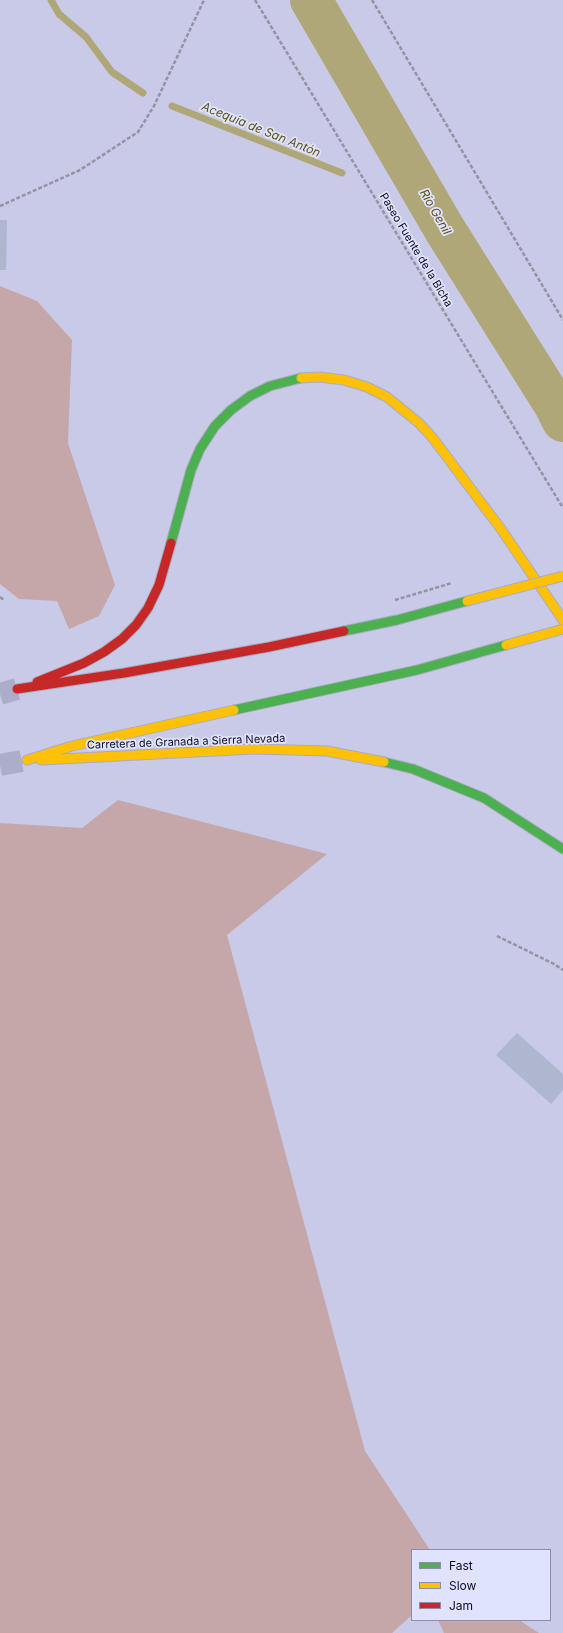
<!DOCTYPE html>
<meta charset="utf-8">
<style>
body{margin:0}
#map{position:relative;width:563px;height:1633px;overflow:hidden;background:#c8cae7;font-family:Inter,sans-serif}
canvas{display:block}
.legend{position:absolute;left:411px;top:1549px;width:140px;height:72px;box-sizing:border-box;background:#e0e3fe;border:1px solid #8c8ea5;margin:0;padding:5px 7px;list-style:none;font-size:12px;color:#0d0e20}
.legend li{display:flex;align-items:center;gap:8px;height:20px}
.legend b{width:20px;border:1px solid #8c8ea5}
</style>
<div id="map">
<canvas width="563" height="1633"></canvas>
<ul class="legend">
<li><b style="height:5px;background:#4caf50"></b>Fast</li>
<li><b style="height:5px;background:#ffc107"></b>Slow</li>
<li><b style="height:5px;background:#c62828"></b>Jam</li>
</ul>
</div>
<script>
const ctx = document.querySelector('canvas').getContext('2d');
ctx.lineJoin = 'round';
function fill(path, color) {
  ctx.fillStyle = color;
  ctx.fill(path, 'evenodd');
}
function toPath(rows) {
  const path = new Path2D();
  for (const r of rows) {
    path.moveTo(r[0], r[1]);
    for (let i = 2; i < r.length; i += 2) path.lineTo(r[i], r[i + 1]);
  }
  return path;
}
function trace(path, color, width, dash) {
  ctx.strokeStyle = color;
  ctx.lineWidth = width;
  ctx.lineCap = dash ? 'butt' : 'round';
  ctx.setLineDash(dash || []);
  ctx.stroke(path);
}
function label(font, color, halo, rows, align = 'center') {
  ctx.font = font + ' Inter,sans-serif';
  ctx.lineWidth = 3.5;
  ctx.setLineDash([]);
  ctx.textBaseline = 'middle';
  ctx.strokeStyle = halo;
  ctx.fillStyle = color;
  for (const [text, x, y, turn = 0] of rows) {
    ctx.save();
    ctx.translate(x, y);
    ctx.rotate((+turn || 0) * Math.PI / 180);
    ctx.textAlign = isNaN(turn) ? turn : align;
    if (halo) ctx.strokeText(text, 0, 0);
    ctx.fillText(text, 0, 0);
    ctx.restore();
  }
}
const green = toPath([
 [0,286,37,301,72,340,68,443,115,585,99,616,69,629,57,601,19,599,0,584],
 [118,800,327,854,227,935,365,1451,430,1550,412,1550,412,1615,392,1633,0,1633,0,823,82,828],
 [438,1620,519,1620,539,1633,444,1633]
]);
const stream = toPath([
 [51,0,59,14,86,37,112,72,143,93],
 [172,106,342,173]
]);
const river = toPath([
 [311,0,445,230,555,405,563,421]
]);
const building = toPath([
 [0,220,7,220,6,270,0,270],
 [517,1033,563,1074,563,1090,551,1104,496,1055]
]);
const highwayTunnel = toPath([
 [0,694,17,689],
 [0,765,27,760]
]);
const path = toPath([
 [255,0,563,508],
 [372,0,563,320],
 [0,206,80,170,138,132,154,106,204,0],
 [0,597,4,600],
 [497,936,554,964,563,970]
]);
const fast = toPath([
 [171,543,191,470,200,449,215,426,231,410,250,396,270,386,301,378],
 [344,631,397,620,467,601],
 [234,710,417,670,506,645],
 [384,762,413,769,484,798,563,849]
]);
const slow = toPath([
 [301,378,320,377,344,380,367,387,387,397,419,423,432,437,501,529,563,620],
 [506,645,563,629],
 [27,760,72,746,234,710],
 [41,760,254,749,327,751,384,762]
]);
const jam = toPath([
 [37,682,84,663,104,652,122,639,136,625,148,608,159,585,171,543],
 [17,689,124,673,269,647,344,631]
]);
const pathBridge = toPath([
 [395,600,452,583]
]);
const slowBridge = toPath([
 [467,601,563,576]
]);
const streetNames = [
 ["Paseo Fuente de la Bicha",416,250,59],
 ["Carretera de Granada a Sierra Nevada",186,742,-2]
];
const waterNames = [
 ["Acequia de San Antón",261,130,22],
 ["Río Genil",435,212,60]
];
fill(green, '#c5a7aa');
trace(stream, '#b0a778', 7);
trace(river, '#b0a778', 42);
fill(building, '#afb7cf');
trace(highwayTunnel, '#acaec9', 22, [22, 11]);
trace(fast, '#a9abc1', 11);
trace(slow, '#a9abc1', 11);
trace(jam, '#a9abc1', 11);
trace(path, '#9592a1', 2.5, [4, 2]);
trace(fast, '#4caf50', 9);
trace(slow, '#ffc107', 9);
trace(jam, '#c62828', 9);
trace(slowBridge, '#a9abc1', 11, []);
trace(pathBridge, '#9592a1', 2.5, [4, 2]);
trace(slowBridge, '#ffc107', 9);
label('11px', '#0d0e20', '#e0e3fe', streetNames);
label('italic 12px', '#5b5115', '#e0e3fe', waterNames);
</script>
